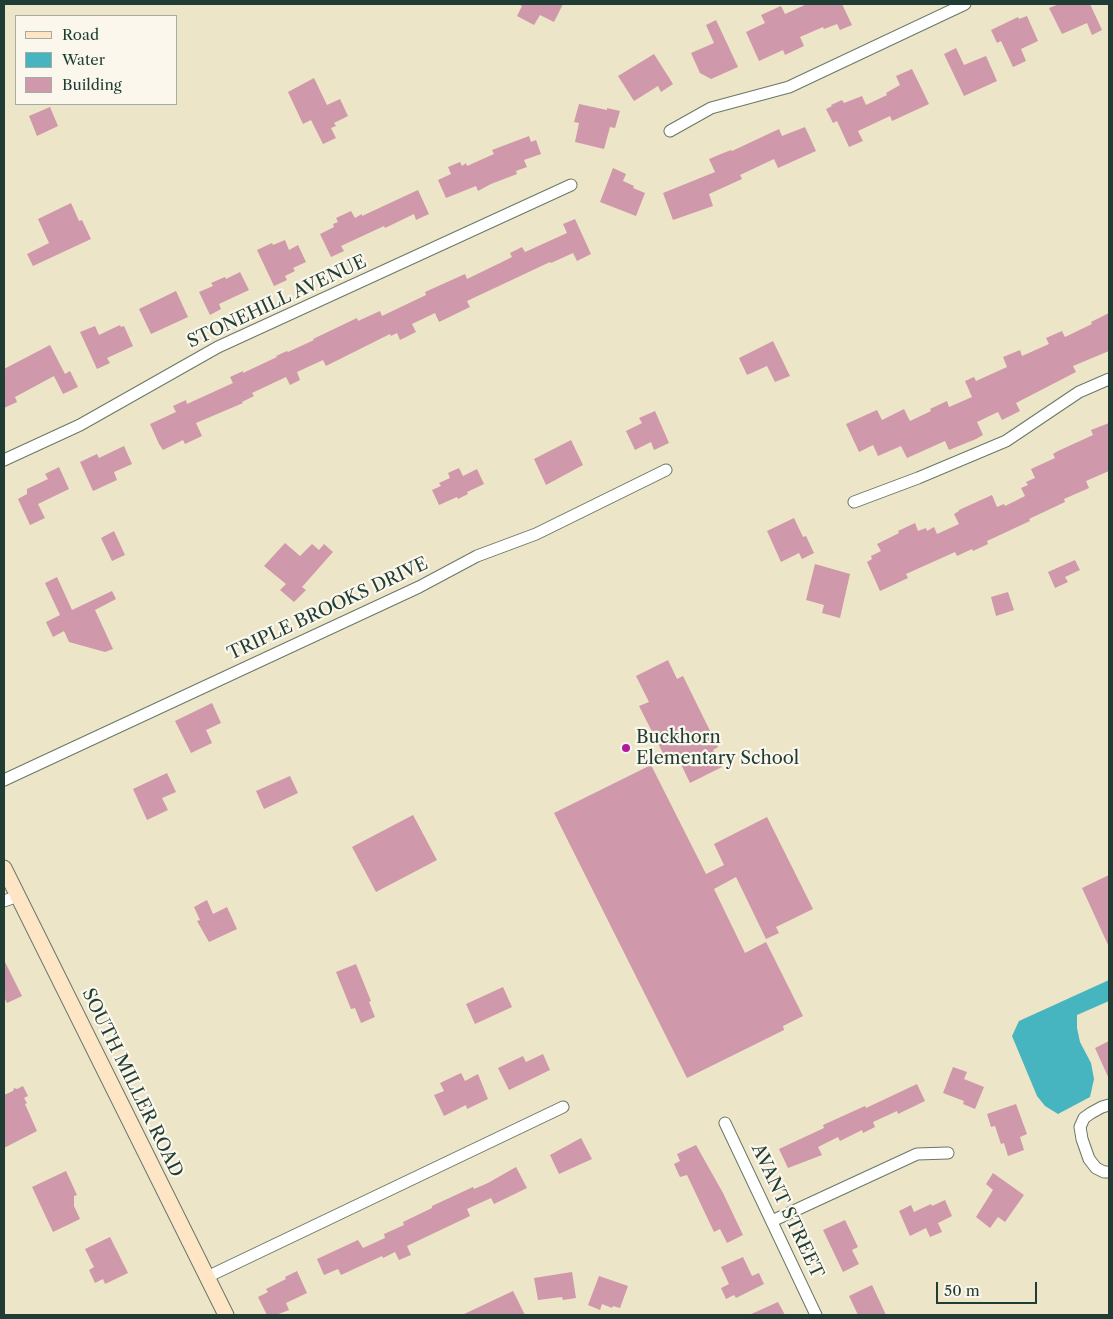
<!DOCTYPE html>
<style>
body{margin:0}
#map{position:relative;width:1113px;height:1319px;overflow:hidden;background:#ede5c7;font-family:"Libre Caslon Text",serif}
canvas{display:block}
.frame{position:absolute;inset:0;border:5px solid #1f3d34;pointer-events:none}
.legend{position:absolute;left:15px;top:15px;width:162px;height:90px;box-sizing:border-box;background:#fbf7ec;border:1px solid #a3ada2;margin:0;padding:6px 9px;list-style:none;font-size:15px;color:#1f3d34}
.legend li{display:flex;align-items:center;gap:10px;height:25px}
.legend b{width:25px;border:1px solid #a3ada2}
.scale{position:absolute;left:936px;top:1282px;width:101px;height:22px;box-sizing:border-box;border:2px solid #1f3d34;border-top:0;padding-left:6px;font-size:15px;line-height:18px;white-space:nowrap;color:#1f3d34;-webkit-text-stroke:4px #fbf7ec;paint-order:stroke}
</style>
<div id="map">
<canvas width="1113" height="1319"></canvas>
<div class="frame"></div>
<ul class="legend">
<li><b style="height:6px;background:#fde5c5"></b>Road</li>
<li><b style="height:14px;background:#46b5c0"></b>Water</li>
<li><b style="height:14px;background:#cf98ab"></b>Building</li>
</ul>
<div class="scale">50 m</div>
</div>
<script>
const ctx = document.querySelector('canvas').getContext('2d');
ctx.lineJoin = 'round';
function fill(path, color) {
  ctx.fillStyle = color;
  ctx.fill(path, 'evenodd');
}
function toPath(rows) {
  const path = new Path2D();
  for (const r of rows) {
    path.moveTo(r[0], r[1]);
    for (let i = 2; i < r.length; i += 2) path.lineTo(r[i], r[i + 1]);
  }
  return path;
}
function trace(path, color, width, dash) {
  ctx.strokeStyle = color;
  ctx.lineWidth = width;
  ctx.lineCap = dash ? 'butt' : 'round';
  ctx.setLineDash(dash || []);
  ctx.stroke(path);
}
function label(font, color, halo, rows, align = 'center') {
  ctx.font = font + ' "Libre Caslon Text",serif';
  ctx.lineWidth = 4.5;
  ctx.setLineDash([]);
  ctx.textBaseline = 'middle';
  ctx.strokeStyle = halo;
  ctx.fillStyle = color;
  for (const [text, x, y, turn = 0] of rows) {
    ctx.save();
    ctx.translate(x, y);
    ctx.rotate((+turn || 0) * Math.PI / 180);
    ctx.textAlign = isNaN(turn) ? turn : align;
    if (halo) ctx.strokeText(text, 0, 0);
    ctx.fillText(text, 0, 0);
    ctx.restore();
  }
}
const water = toPath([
 [1109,980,1109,1001,1077,1015,1077,1028,1080,1042,1091,1063,1094,1079,1090,1097,1058,1114,1045,1106,1037,1096,1012,1036,1019,1021]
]);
const building = toPath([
 [518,4,563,4,554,22,540,15,534,25,517,16,522,6],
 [807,4,842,4,852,25,840,30,837,24,824,29,823,27,800,37,804,46,785,55,783,50,759,61,746,32,765,23,761,15,781,6,785,14],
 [1059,4,1090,4,1102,30,1092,35,1087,23,1062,34,1049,8],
 [1027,16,1038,41,1021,49,1026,61,1013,67,1001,41,997,43,991,30,1018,17,1019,19],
 [716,20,738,67,711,79,700,73,691,53,714,43,706,25],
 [956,48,964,65,986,56,997,81,964,96,944,54],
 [654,54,673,84,661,92,658,86,634,101,618,76],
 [912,69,929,104,892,121,890,116,858,131,863,141,849,147,837,121,833,123,826,109,832,106,831,105,842,100,844,103,862,96,866,105,887,95,886,93,900,85,896,76],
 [314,78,327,105,340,99,348,116,334,123,336,126,331,128,336,138,323,144,311,120,303,124,288,92],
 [579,104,607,110,607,108,620,111,615,128,610,127,604,149,575,142,579,123,574,122],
 [50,107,58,126,37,136,29,116],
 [805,127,816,151,778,168,774,159,740,175,742,179,709,194,713,206,673,220,663,193,715,172,709,159,721,154,731,150,732,151,779,129,782,136],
 [529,136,531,142,536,140,541,154,524,160,527,167,516,171,517,174,491,184,478,191,476,186,446,198,438,180,451,174,448,167,460,162,462,166,466,163,467,166,494,154,492,150],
 [613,168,626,174,623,181,634,186,633,188,645,193,636,216,600,202],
 [418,190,429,214,416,220,414,214,385,228,384,226,341,246,344,251,331,257,320,234,334,227,333,224,338,222,336,218,351,211,355,218,362,214,362,216],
 [71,203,79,221,82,220,91,239,33,266,27,254,49,243,38,219],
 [575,219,591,254,577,261,573,253,551,263,550,262,467,301,470,307,439,322,435,313,412,324,416,332,400,340,397,333,391,336,390,334,326,366,323,360,297,372,300,380,290,385,286,377,252,393,254,396,242,402,243,403,196,423,202,436,185,444,183,440,163,450,159,444,150,424,176,412,173,406,186,400,187,404,233,383,230,377,243,371,243,373,277,357,276,356,287,351,288,352,314,340,313,339,357,318,358,321,380,311,382,316,426,295,425,292,465,274,467,279,500,263,512,257,510,253,522,247,525,252,567,233,563,224],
 [285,240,289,250,298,245,306,262,293,268,295,271,285,276,287,280,274,286,257,250,272,243,273,245],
 [240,272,249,290,219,304,221,309,210,315,199,292,213,286,211,283,225,277,226,279],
 [176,291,188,317,151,334,139,309],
 [1109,313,1109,351,1073,366,1076,372,1016,403,1020,411,1002,420,998,412,977,422,983,435,976,439,949,450,945,441,907,458,901,446,878,456,873,445,859,452,846,424,877,410,882,420,904,409,910,421,931,411,930,409,947,401,949,407,972,397,965,381,974,377,976,381,1007,367,1003,357,1020,350,1022,356,1049,344,1046,338,1062,331,1065,337,1092,324,1091,322],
 [120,325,121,327,124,326,133,346,107,358,110,363,97,369,80,332,95,326,99,335],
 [773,341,790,376,775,382,767,366,747,375,739,358],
 [50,345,65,374,70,371,78,387,63,394,54,376,15,397,17,402,4,408,4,369],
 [655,411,669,443,654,450,651,442,635,450,626,431,642,423,639,418],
 [1109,423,1109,471,1086,481,1089,488,1064,499,1065,502,1029,519,1030,521,987,541,988,544,973,551,972,549,957,556,955,552,906,574,908,578,880,591,867,562,872,559,871,556,881,551,877,544,899,533,898,531,915,523,918,531,926,528,927,531,934,527,937,534,959,524,954,514,959,511,959,510,992,495,997,507,1004,504,1005,506,1025,496,1021,488,1028,485,1026,482,1035,478,1031,469,1055,458,1053,454,1058,451,1093,435,1091,430],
 [571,440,583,465,546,485,534,459],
 [124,446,132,464,114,472,117,480,93,491,80,462,97,454,99,458],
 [59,467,69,489,38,504,45,518,30,525,18,499,27,494,27,489,48,479,45,474],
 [459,468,463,476,477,469,484,484,467,492,468,494,458,499,457,497,439,505,432,490,441,486,439,483,450,478,448,473],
 [794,518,803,537,806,536,814,553,802,559,799,553,781,562,767,531],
 [114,531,125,555,112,561,101,538],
 [285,543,300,556,312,544,319,550,324,544,333,552,302,587,306,590,294,602,280,590,286,584,264,566],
 [1075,560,1080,570,1065,577,1068,582,1055,588,1048,572],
 [815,564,850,574,840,618,822,613,824,605,806,600],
 [57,577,72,610,112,591,116,599,95,610,113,649,105,652,69,642,64,631,53,637,46,622,60,615,45,583],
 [1008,592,1014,610,996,616,991,597],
 [668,660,677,679,683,676,718,747,713,750,722,767,690,783,679,760,669,765,639,706,649,702,636,676],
 [212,703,221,723,206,730,212,743,191,753,175,721],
 [651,765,706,874,724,865,714,844,767,817,813,909,776,927,779,933,766,939,736,877,714,889,745,953,766,942,803,1016,783,1026,784,1030,687,1078,554,813],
 [167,773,176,792,162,798,168,810,147,820,133,789],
 [290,776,298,793,264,809,256,791],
 [413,815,437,860,376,892,352,847],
 [1109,875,1109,947,1082,888],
 [207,900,213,914,227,907,237,929,209,942,197,921,200,920,194,907],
 [4,960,22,996,7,1003,4,997],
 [356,964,371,1001,369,1002,375,1017,361,1023,355,1008,351,1009,336,972],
 [503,987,512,1007,475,1024,466,1004],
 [1109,1041,1109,1079,1095,1048],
 [543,1054,550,1070,509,1090,498,1068,523,1056,526,1062],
 [953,1067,967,1072,964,1079,984,1087,975,1109,963,1104,964,1101,943,1093],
 [461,1073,465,1081,478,1074,488,1099,467,1109,466,1105,444,1116,434,1095,444,1091,440,1083],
 [917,1084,925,1101,898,1114,897,1111,873,1122,875,1127,863,1133,862,1130,840,1141,838,1137,818,1147,822,1155,788,1168,779,1149,824,1128,823,1125,865,1106,866,1108],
 [23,1086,28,1096,24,1098,27,1103,25,1104,37,1131,4,1148,4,1095,13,1091,14,1088,17,1089],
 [1016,1104,1027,1134,1020,1137,1024,1150,1008,1156,1004,1143,1001,1144,995,1126,991,1127,987,1114],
 [581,1138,592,1159,559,1174,550,1155],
 [696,1145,723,1193,743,1235,727,1243,720,1229,714,1232,687,1175,680,1177,674,1164,680,1161,677,1154],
 [516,1167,527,1188,494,1204,491,1198,467,1209,470,1216,407,1246,411,1255,399,1260,395,1252,383,1258,382,1256,341,1275,338,1269,324,1275,317,1259,358,1240,363,1248,385,1238,384,1234,404,1225,403,1222,432,1208,432,1206,473,1187,474,1189,488,1183],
 [66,1171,77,1195,74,1196,74,1206,80,1219,53,1232,32,1187],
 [993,1173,1024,1195,1005,1222,998,1217,990,1228,976,1217,993,1190,986,1184],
 [945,1200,952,1216,938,1223,942,1232,930,1237,926,1228,910,1236,899,1211,911,1205,914,1212,931,1204,932,1206],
 [845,1220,858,1247,852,1250,859,1264,843,1272,823,1230],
 [110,1237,128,1273,105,1284,103,1279,95,1283,89,1270,94,1267,85,1249],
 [743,1257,752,1276,759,1273,764,1284,736,1298,734,1295,726,1299,721,1288,729,1284,721,1267],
 [297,1271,307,1293,286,1303,289,1310,276,1315,267,1315,258,1297,268,1292,266,1289,286,1279,285,1277],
 [572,1272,576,1298,563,1300,562,1297,538,1300,534,1278],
 [599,1276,628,1286,620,1308,613,1306,612,1308,602,1304,600,1310,588,1305],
 [872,1285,886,1315,858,1315,849,1296],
 [513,1291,525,1315,462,1315],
 [778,1302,785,1315,749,1315]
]);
const street = toPath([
 [670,131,711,108,789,87,965,4],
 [4,460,80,425,218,347,571,185],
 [854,502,918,478,1006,441,1079,392,1109,379],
 [4,780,419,587,477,556,536,534,666,470],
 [4,901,18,896],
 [1109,1105,1102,1107,1091,1113,1084,1118,1080,1127,1082,1139,1089,1159,1096,1168,1104,1172,1109,1172],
 [725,1123,816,1315],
 [772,1221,917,1154,948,1153],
 [207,1277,563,1107]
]);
const secondary = toPath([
 [4,868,226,1315]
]);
const markers = [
 [626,748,5,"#b5179e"]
];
const streetNames = [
 ["STONEHILL AVENUE",277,302,-25],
 ["TRIPLE BROOKS DRIVE",328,609,-25],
 ["SOUTH MILLER ROAD",132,1083,64],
 ["AVANT STREET",787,1211,65]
];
const poiNames = [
 ["Buckhorn",636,738],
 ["Elementary School",636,759]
];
fill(water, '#46b5c0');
fill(building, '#cf98ab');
trace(street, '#677867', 13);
trace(secondary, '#677867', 17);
trace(street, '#fff', 11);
trace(secondary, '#fde5c5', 15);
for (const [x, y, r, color] of markers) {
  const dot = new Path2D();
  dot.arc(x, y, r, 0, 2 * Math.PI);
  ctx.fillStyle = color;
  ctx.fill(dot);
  trace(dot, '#fbf7ec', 2);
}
label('18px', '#1f3d34', '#fbf7ec', streetNames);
label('18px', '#1f3d34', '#fbf7ec', poiNames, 'left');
</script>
